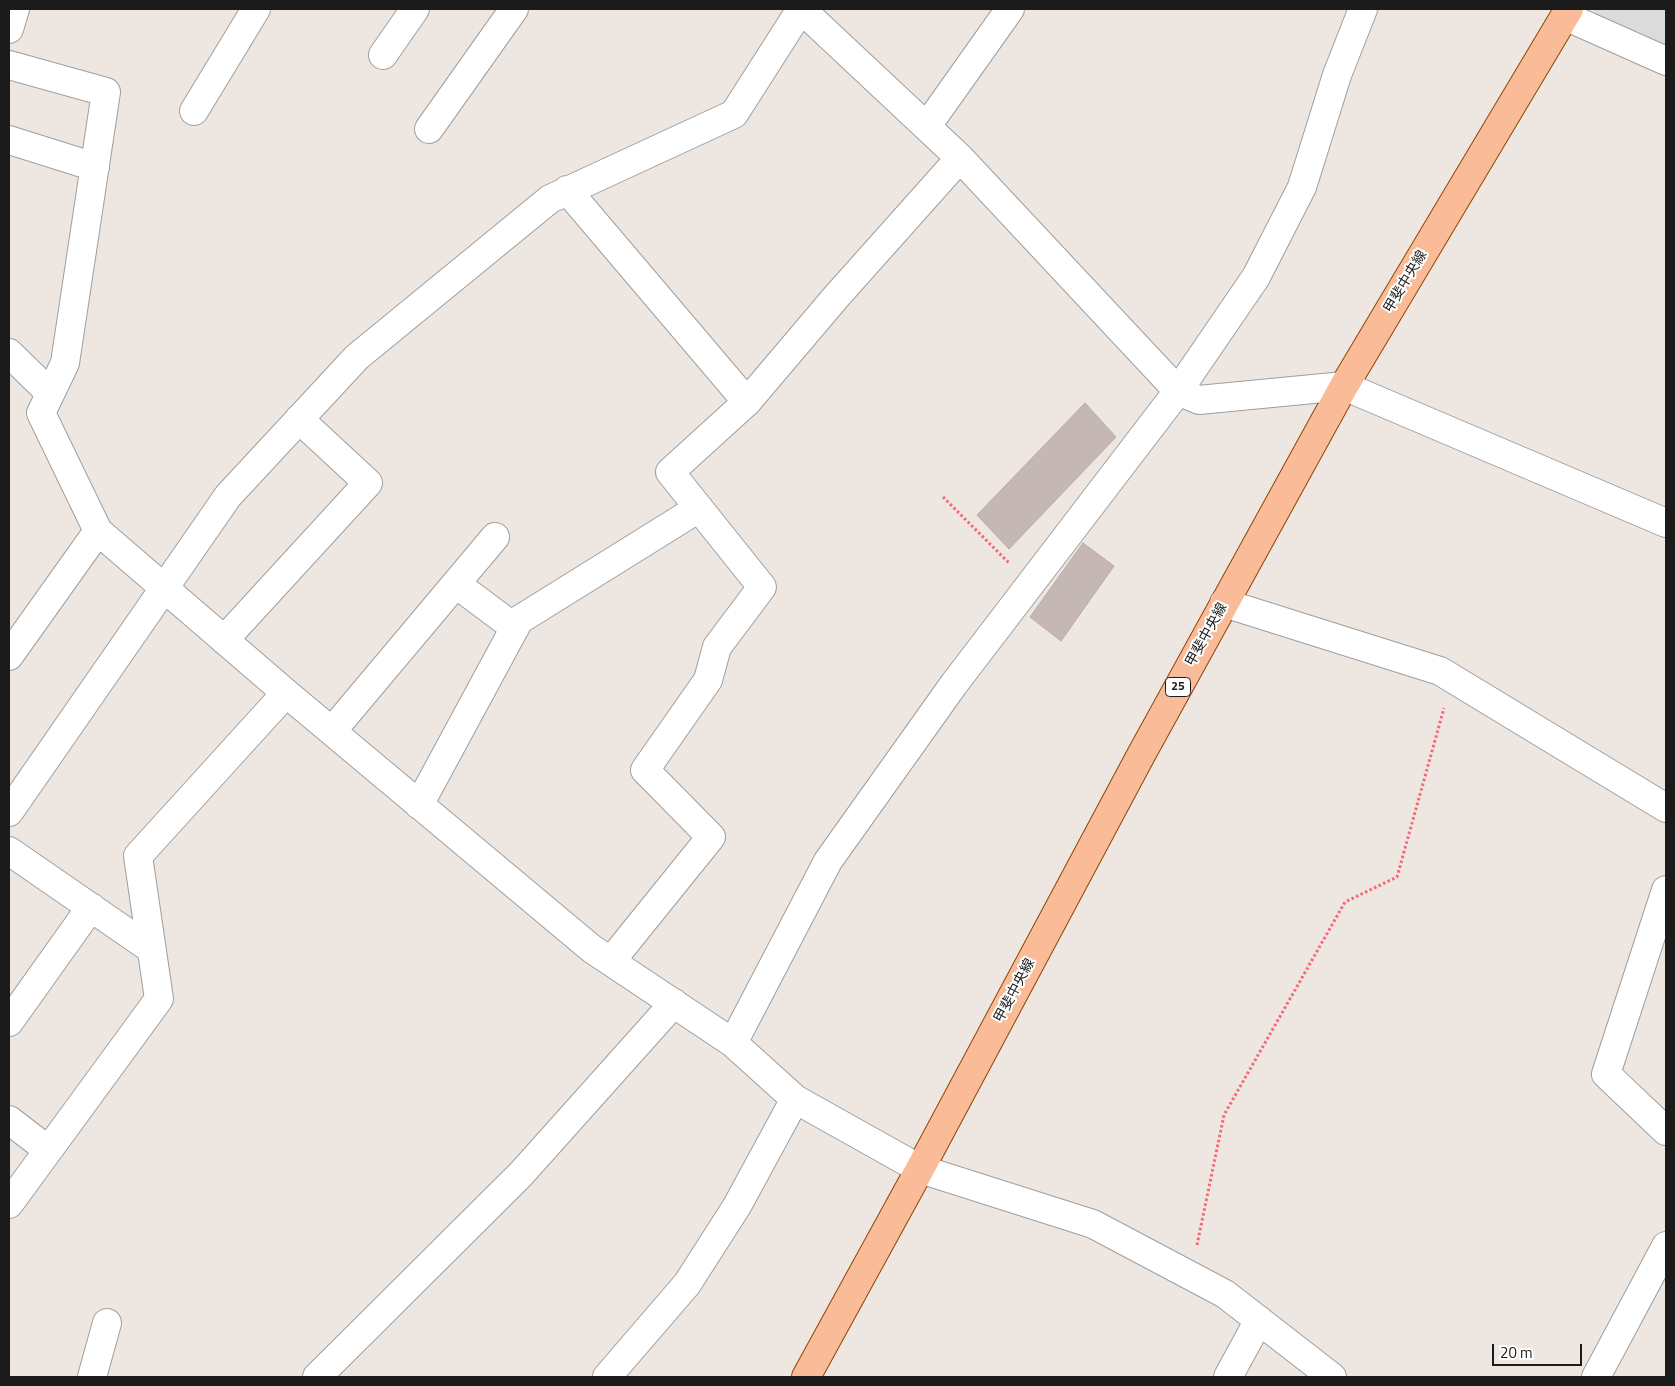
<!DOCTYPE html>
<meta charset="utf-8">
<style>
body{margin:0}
#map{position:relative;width:1675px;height:1386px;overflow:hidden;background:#ede6e1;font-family:"Titillium Web",sans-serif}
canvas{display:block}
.frame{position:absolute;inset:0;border:10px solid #1b1b1b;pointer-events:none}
.scale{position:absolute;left:1492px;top:1344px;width:90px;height:22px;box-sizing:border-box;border:2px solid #1b1b1b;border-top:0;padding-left:6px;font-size:15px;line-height:18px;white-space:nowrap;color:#1b1b1b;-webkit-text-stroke:4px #fff;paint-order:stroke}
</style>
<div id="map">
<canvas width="1675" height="1386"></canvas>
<div class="frame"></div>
<div class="scale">20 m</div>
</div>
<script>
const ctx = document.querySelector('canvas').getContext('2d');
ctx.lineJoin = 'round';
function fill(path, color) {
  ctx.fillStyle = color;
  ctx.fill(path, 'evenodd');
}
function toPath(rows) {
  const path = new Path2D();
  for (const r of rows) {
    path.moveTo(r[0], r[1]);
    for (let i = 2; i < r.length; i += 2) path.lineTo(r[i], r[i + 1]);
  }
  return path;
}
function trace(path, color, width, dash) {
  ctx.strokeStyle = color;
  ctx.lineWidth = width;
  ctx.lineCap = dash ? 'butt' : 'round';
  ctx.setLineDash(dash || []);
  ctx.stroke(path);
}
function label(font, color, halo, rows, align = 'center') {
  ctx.font = font + ' "Titillium Web","Noto Sans JP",sans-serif';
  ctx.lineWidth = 4;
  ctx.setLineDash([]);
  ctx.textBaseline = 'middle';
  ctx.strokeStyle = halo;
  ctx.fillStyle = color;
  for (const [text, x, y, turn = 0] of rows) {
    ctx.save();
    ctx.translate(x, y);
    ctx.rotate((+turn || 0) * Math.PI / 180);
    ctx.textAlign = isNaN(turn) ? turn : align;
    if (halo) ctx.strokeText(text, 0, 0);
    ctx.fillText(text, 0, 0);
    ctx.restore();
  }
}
const parking = toPath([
 [1594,9,1666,9,1666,49,1599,22]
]);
const building = toPath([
 [1085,403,1116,437,1009,549,977,515,1085,403],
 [1083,543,1114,566,1061,641,1030,617,1083,543]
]);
const path = toPath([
 [943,497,1010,564],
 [1197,1245,1224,1115,1345,902,1397,877,1444,708]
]);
const minor = toPath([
 [801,9,960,158,1178,391,1199,400,1344,386,1666,523],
 [1565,16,1666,61],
 [9,29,15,9],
 [383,55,415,9],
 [9,65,106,92,65,363,41,413,98,531,286,693,592,949,733,1043,795,1099,920,1169,1093,1224,1225,1294,1332,1377],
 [194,111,256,9],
 [927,126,1010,9],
 [429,129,514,9],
 [9,140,95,167],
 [567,190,747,402],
 [9,353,50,393],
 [456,584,515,628],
 [1224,603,1440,671,1666,808],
 [224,640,368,483,299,419],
 [9,656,98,531],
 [332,731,495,537],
 [419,805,519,620,699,508],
 [9,812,228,496,357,357,550,199,734,114,801,9],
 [9,851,151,949],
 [1666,890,1606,1074,1666,1131],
 [611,961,711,837,645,770,708,680,717,647,762,587,670,472,747,402,836,297,960,158],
 [9,1022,91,907],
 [733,1043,828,861,954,684,1178,391,1256,277,1302,187,1337,75,1363,9],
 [9,1120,48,1150],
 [9,1204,159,999,138,856,286,693],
 [92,1377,107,1323],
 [317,1377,521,1174,674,1003],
 [607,1377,687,1284,737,1206,795,1099],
 [1228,1377,1259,1320],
 [1596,1377,1666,1246]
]);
const major = toPath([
 [806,1377,920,1169,1141,755,1344,386,1569,9]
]);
const shields = [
 [1178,687,25]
];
const shieldNames = [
 ["25",1178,687]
];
const streetNames = [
 ["甲斐中央線",1406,282,-59],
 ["甲斐中央線",1207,635,-61],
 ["甲斐中央線",1015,991,-62]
];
fill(parking, '#dbdbdb');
fill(building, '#c4b7b4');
trace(building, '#beaaa3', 1);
trace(minor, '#9f9f9f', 30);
trace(major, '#904402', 30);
trace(path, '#f76776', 3, [2.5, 2.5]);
trace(minor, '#fff', 28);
trace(major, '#fabc98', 28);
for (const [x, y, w] of shields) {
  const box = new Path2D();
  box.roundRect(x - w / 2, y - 9.5, w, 19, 4);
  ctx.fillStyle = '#fff';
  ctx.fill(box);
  trace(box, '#1b1b1b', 1);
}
label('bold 12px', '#1b1b1b', null, shieldNames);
label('14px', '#1b1b1b', '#fff', streetNames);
</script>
